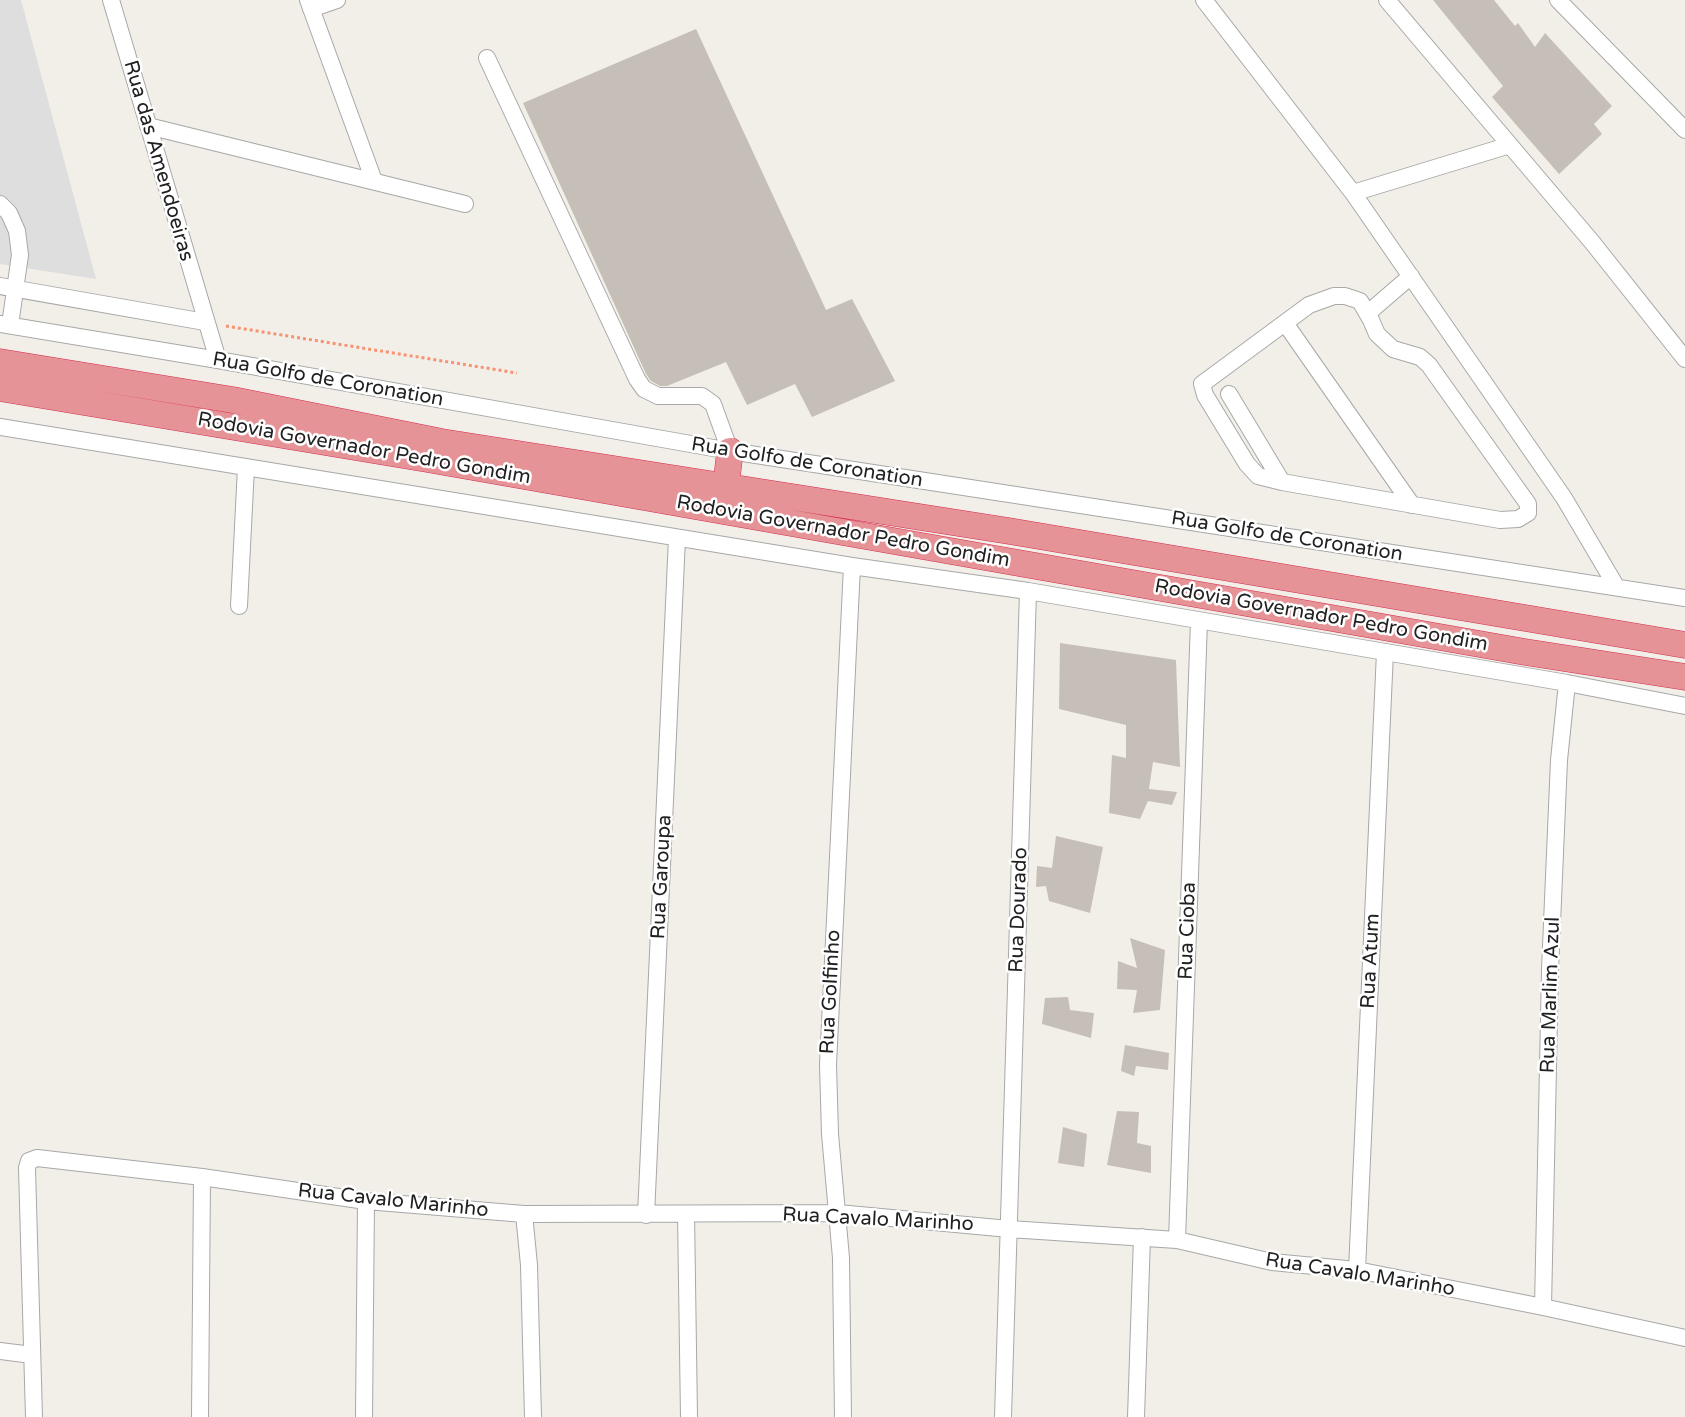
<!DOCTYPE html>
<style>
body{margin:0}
canvas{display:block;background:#f1efe8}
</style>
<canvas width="1685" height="1417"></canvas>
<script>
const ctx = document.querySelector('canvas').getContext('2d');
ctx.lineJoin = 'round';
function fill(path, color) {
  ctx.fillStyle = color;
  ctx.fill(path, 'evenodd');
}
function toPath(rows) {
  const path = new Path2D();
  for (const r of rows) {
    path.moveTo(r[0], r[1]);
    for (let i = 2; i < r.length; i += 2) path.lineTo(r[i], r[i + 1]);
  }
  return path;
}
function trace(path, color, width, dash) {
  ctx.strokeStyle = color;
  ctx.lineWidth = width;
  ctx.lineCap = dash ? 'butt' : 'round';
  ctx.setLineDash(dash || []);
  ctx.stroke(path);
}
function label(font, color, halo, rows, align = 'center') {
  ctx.font = font + ' "Varela Round",sans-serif';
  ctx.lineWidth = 5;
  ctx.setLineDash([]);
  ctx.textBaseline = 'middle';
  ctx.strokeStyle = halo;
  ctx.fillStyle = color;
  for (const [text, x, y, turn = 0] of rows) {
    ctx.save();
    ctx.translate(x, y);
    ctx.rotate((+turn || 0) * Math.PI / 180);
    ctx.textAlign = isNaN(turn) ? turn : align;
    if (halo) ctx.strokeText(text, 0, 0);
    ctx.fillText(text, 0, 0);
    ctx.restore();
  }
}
const residential = toPath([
 [0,0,21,0,96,279,0,264]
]);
const building = toPath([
 [1433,0,1494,0,1515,26,1518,23,1535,47,1545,33,1612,106,1594,124,1602,134,1559,174,1492,97,1503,86],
 [696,29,826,310,852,299,895,381,812,417,795,384,747,405,726,362,667,386,660,386,651,381,646,374,523,103],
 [1060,643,1176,660,1180,767,1153,762,1149,789,1177,792,1172,805,1148,801,1140,819,1109,813,1112,755,1126,758,1126,725,1059,709],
 [1056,836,1103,847,1090,913,1049,901,1046,886,1036,887,1037,866,1052,868],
 [1130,938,1165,950,1160,1010,1133,1013,1137,990,1117,989,1118,961,1137,968],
 [1068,997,1070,1010,1094,1013,1091,1038,1042,1024,1045,998],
 [1125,1045,1169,1053,1168,1070,1136,1066,1134,1076,1121,1071],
 [1117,1111,1139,1112,1137,1143,1151,1146,1151,1173,1107,1165],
 [1063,1127,1087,1134,1084,1167,1058,1163]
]);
const path = toPath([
 [226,326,517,373]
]);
const minor = toPath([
 [111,0,218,360],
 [308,0,374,181],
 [1204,0,1353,193,1564,498,1616,586],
 [1387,0,1592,242,1685,359],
 [1558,0,1685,130],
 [311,9,337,0],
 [487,58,637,379,644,389,658,396,702,396,713,404,730,451],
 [148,126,465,204],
 [1353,193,1510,145],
 [0,204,9,213,17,231,20,255,10,325],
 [0,286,205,322],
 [1334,296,1345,296,1360,301,1371,320,1377,334,1393,349,1420,357,1429,365,1528,504,1528,513,1518,519,1500,520,1282,482,1258,476,1247,464,1205,395,1202,384,1309,305,1334,296],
 [1368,313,1411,276],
 [1285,323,1412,505],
 [0,324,218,360,730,451,1685,598],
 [1229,394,1282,482],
 [0,427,852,566,1028,591,1567,683,1685,706],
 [239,606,246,467],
 [524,1214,529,1265,533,1417],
 [686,1214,689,1417],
 [646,1215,677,538],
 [1177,1240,1199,621],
 [1357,1270,1385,652],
 [1543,1307,1550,970,1559,760,1567,683],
 [0,1351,32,1355],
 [34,1417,27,1168,29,1161,37,1158,202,1177,366,1201,524,1214,838,1213,1009,1229,1177,1240,1272,1262,1357,1270,1543,1307,1685,1338],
 [200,1417,202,1177],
 [364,1417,366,1201],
 [843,1417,841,1258,830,1134,828,1065,852,566],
 [1003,1417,1028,591],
 [1136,1417,1142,1237]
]);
const highway = toPath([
 [0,362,233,400,442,442,1009,531,1685,645],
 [0,388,427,459,1525,652,1685,677],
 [726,486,730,451]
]);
const streetNames = [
 ["Rua das Amendoeiras",158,161,74],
 ["Rua Golfo de Coronation",328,380,10],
 ["Rodovia Governador Pedro Gondim",364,449,10],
 ["Rua Golfo de Coronation",807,463,9],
 ["Rodovia Governador Pedro Gondim",843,532,10],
 ["Rua Golfo de Coronation",1287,537,9],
 ["Rodovia Governador Pedro Gondim",1321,616,10],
 ["Rua Garoupa",662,877,-87],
 ["Rua Dourado",1019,910,-88],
 ["Rua Cioba",1188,931,-88],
 ["Rua Atum",1371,961,-87],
 ["Rua Golfinho",831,992,-87],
 ["Rua Marlim Azul",1551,995,-88],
 ["Rua Cavalo Marinho",393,1201,6],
 ["Rua Cavalo Marinho",878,1220,3],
 ["Rua Cavalo Marinho",1360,1275,9]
];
fill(residential, '#dfdede');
fill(building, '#c6bfb7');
trace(minor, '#a8a8a8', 18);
trace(highway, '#d72d50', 27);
trace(path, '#f79374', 3, [3, 3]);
trace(minor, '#fff', 16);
trace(highway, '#e69397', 26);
label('20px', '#212121', '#fff', streetNames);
</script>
